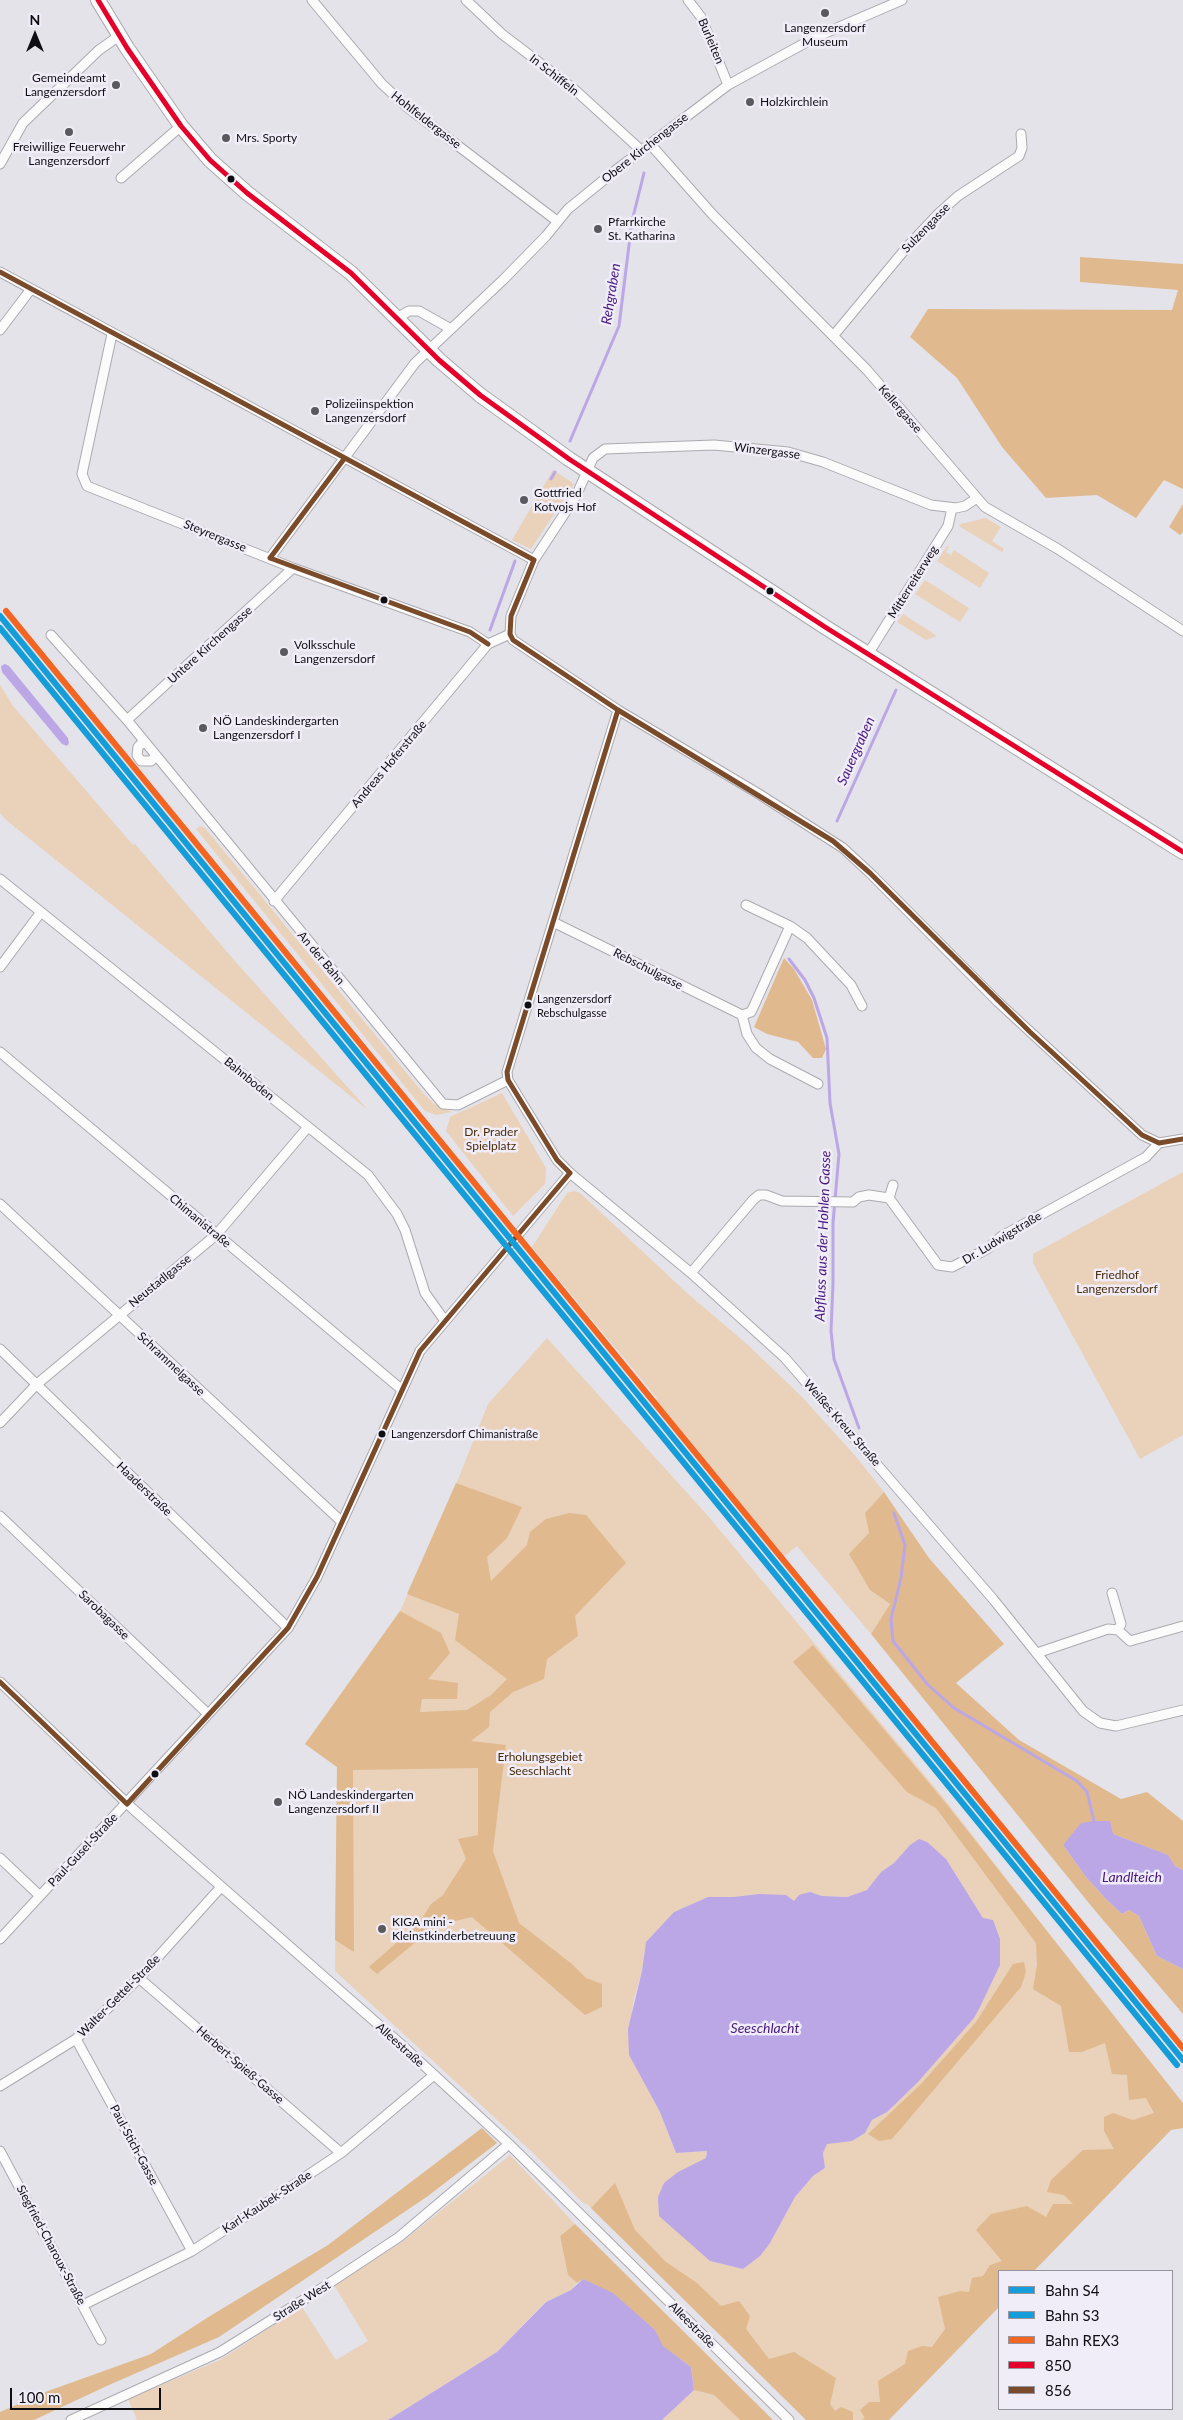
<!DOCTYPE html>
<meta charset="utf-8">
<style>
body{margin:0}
#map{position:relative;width:1183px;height:2420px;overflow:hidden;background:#e4e3e9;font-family:Lato,sans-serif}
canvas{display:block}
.legend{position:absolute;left:998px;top:2270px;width:175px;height:140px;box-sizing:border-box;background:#f0edf9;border:1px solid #96949d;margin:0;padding:6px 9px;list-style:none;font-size:15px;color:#0f0e12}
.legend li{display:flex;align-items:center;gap:10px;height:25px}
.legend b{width:25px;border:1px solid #96949d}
.north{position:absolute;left:10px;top:10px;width:50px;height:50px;-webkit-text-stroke:4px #f0edf9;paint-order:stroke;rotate:0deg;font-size:14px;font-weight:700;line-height:20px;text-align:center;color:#0f0e12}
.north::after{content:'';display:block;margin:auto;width:18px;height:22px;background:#0f0e12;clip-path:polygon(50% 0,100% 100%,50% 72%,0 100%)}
.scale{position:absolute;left:10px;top:2388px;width:151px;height:22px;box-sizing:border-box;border:2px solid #0f0e12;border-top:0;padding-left:6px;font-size:15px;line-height:18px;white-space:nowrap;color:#0f0e12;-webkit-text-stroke:4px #f0edf9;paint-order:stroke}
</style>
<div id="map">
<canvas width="1183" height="2420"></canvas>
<ul class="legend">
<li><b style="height:6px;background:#159dd9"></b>Bahn S4</li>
<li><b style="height:6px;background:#159dd9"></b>Bahn S3</li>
<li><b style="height:6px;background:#f26522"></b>Bahn REX3</li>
<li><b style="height:6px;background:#e4002b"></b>850</li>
<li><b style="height:6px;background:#7a4b2a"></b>856</li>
</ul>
<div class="north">N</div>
<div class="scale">100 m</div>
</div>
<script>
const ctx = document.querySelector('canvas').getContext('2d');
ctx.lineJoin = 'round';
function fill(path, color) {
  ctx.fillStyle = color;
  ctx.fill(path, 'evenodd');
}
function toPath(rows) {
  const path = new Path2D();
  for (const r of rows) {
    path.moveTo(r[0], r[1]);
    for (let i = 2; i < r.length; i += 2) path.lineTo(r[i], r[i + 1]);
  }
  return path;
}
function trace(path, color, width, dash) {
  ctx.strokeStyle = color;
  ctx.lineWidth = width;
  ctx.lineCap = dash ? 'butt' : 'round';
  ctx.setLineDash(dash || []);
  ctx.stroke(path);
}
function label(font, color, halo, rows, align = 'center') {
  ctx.font = font + ' Lato,sans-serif';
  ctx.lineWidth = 5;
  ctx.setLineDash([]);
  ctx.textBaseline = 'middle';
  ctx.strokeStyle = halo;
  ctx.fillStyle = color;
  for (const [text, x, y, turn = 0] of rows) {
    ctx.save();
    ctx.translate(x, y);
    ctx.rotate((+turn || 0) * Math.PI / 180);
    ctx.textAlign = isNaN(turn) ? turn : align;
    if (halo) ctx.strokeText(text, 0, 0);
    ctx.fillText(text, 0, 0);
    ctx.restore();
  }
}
const green = toPath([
 [553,470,574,484,531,549,512,540],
 [986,518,1001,527,992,541,1004,549,1002,552,959,526,960,524],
 [947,546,949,547,946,552,951,555,954,550,989,573,980,588,937,561],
 [925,580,969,608,960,622,915,594],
 [903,614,937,636,926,640,897,622],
 [0,685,13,706,133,845,135,844,234,960,368,1110,6,820,0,813],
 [200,826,205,828,423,1093,434,1104,452,1112,436,1115,425,1111,196,829],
 [502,1093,546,1168,545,1184,513,1216,446,1131,450,1117],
 [1183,1172,1183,1435,1140,1459,1033,1263,1033,1254],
 [574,1191,580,1193,688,1294,747,1344,803,1398,858,1459,884,1492,865,1513,869,1532,870,1590,890,1604,871,1634,797,1546,782,1558,655,1401,657,1398,532,1247,567,1193],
 [547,1338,708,1516,942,1796,1182,2104,1019,2271,999,2271,875,2420,807,2420,588,2205,582,2202,530,2150,335,1971,337,1767,305,1744,393,1627,451,1497,488,1404],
 [903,1853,946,1859,983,1918,887,2112,872,2120,865,2133,852,2141,827,2143,823,2153,825,2168,813,2176,795,2197,770,2243,743,2269,710,2261,678,2172,706,2158,707,2151,676,2153,660,2112,629,2055,633,2003,642,1971,646,1942,674,1912,708,1897,794,1901,810,1892,822,1896,847,1897,868,1890,881,1872,894,1863],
 [510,2155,575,2224,560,2236,568,2275,577,2283,571,2290,545,2302,497,2352,388,2420,137,2420,128,2399,220,2360,302,2307,336,2360,368,2341,334,2285,402,2242],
 [694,2390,714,2395,740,2420,662,2420]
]);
const forest = toPath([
 [1080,257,1183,264,1183,489,1164,480,1136,518,1097,495,1046,498,1002,447,957,378,910,337,928,309,1172,310,1178,290,1080,282],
 [1183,504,1183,532,1180,535,1169,527],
 [784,958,794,969,812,1000,826,1049,822,1058,813,1058,798,1042,767,1034,754,1027],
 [456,1483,522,1507,507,1538,487,1557,491,1581,527,1545,530,1532,546,1519,569,1513,586,1515,626,1563,575,1616,578,1636,547,1659,544,1679,513,1692,490,1712,489,1727,471,1741,506,1745,493,1851,519,1923,572,1964,586,1978,602,1984,602,2007,585,2015,472,1917,455,1921,428,1932,377,1974,369,1967,419,1923,431,1904,443,1895,466,1859,458,1839,478,1835,478,1768,353,1770,354,1952,335,1940,337,1767,305,1744,400,1611,441,1633,450,1653,428,1679,458,1683,457,1699,422,1699,420,1712,467,1710,491,1695,507,1679,455,1640,459,1614,407,1594],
 [884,1492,929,1558,1004,1644,956,1683,1019,1740,1121,1799,1147,1792,1183,1821,1183,1870,1175,1866,1167,1855,1113,1834,1063,1845,1086,1877,1107,1900,1122,1914,1129,1910,1139,1916,1157,1956,1183,1969,1183,2014,1092,1907,871,1634,890,1604,870,1590,849,1554,869,1533,865,1513],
 [813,1645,944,1801,1183,2103,1183,2128,1171,2130,1034,2271,999,2271,999,2307,889,2420,862,2420,865,2418,860,2410,869,2402,880,2402,878,2381,905,2364,908,2351,922,2346,932,2347,945,2329,938,2297,960,2291,969,2292,972,2278,983,2276,990,2265,1002,2261,976,2230,991,2214,1027,2206,1046,2217,1053,2204,1073,2204,1064,2195,1047,2192,1051,2180,1083,2150,1114,2149,1104,2131,1104,2117,1113,2113,1133,2120,1154,2113,1146,2098,1129,2100,1127,2075,1112,2074,1105,2043,1082,2052,1069,2052,1061,2006,1033,1989,1037,1965,1036,1943,936,1808,907,1792,793,1662],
 [1024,1962,1026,1972,1021,1987,892,2139,879,2141,868,2134,921,2084,976,2022,1013,1964],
 [482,2128,497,2143,428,2196,219,2337,109,2385,34,2420,0,2420,0,2412,48,2391,151,2354,210,2316,328,2245],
 [615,2183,635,2230,666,2262,697,2283,721,2306,739,2301,750,2316,746,2329,769,2359,794,2352,836,2378,830,2404,835,2411,841,2407,853,2412,853,2420,806,2420,591,2208],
 [575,2224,773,2420,740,2420,714,2395,694,2390,691,2367,662,2346,655,2330,583,2279,577,2283,568,2275,560,2236]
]);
const water = toPath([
 [5,664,9,666,68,738,69,743,67,746,62,744,2,672,1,666],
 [1094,1821,1110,1821,1113,1834,1168,1855,1175,1866,1183,1870,1183,1969,1157,1956,1139,1916,1129,1910,1122,1914,1107,1900,1086,1877,1063,1845,1081,1823],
 [919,1839,927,1842,946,1859,983,1918,993,1920,1000,1939,1000,1965,980,2007,974,2018,918,2082,887,2112,872,2120,865,2133,852,2141,827,2144,823,2153,825,2168,813,2176,795,2197,770,2243,760,2256,743,2269,710,2261,659,2216,658,2197,664,2183,678,2172,706,2158,707,2151,676,2153,660,2112,629,2055,628,2029,642,1971,646,1942,674,1912,708,1897,734,1897,759,1894,786,1895,794,1901,799,1895,810,1892,822,1896,847,1897,867,1890,881,1872,894,1863,910,1845],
 [583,2279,613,2293,655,2330,663,2346,691,2367,694,2390,662,2420,388,2420,497,2352,546,2302,571,2290]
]);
const stream = toPath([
 [570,441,619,326,632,221,644,173],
 [551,479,555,472],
 [490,630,515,561],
 [837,821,896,690],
 [789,959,805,980,814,998,827,1038,830,1103,839,1154,833,1223,833,1284,831,1331,834,1359,859,1428],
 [894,1513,905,1545,901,1578,891,1619,893,1641,928,1685,954,1708,1077,1781,1087,1792,1094,1821]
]);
const minor = toPath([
 [312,0,382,84,407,107,557,221],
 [466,0,502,34,574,89,642,151],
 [688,0,701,17,728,85],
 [651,145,713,215,867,370,985,507,1058,549,1183,631],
 [0,164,23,123,99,50,119,36],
 [121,178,181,126],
 [0,272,534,560],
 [397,318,409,311,419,311,451,329],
 [0,330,31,289],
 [112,334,82,474,87,486,293,568,470,632,488,644],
 [834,335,907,247,939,213,958,196,1019,156,1022,148,1021,134],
 [977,498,965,506,956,508,931,505,823,462,788,452,714,445,605,449,593,458,576,496,534,560,511,616,510,634,513,640,618,710,759,794,843,848,870,873,998,1002,1142,1135,1159,1143,1183,1139],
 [270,558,415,363,504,279,546,236,568,209,616,170,728,85,816,37,902,0],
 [51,635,127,720,443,1104,458,1105,508,1080],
 [868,654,948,526,952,508],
 [618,710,507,1072,508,1080,557,1160,570,1173,691,1273,785,1358,993,1599,1083,1711,1100,1723,1116,1726,1183,1710],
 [127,720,293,568],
 [144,741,138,747,137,755,141,761,151,761,156,756],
 [0,879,368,1175,397,1214,405,1230,425,1293,445,1321],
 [274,901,488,644,510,634],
 [746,905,790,926,807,938,851,985,862,1006],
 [553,922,742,1015,751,1012,753,1008,790,926],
 [0,967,41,912],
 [742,1015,747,1034,756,1048,770,1059,818,1084],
 [0,1052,401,1389],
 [889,1198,893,1185],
 [0,1204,342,1522],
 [691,1273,753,1200,759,1195,766,1195,782,1201,853,1202,859,1197,869,1195,889,1198,938,1265,952,1267,987,1249,1002,1236,1146,1157,1159,1143],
 [0,1349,288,1628],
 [0,1423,37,1384,216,1235,308,1127],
 [0,1516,208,1714],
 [1112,1593,1121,1624,1118,1630],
 [1037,1653,1108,1629,1118,1630,1130,1641,1183,1626],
 [0,1682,133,1809,404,2047,509,2144,789,2420],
 [0,1858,40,1896],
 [0,1939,288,1628,317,1577,420,1351,570,1173],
 [139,1978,341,2153],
 [76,2039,192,2251],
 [0,2086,76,2039,139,1978,221,1887],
 [0,2151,101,2340],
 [83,2305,192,2251,265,2204,341,2153,434,2075],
 [71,2420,220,2352,316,2292,399,2237,509,2144]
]);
const primary = toPath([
 [98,0,127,48,181,126,210,160,247,193,351,273,439,360,480,395,569,459,825,627,1183,852]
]);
const bus1 = toPath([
 [98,0,127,48,181,126,210,160,247,193,351,273,439,360,480,395,569,459,825,627,1183,852]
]);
const bus2 = toPath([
 [0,272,534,560],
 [270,558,470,632,488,644],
 [270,558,344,459],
 [534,560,511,616,510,634,513,640,618,710,833,841,870,873,1030,1032,1142,1135,1159,1143,1183,1139],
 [570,1173,557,1160,508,1080,507,1072,618,710],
 [0,1682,127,1804],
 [127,1804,288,1628,317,1577,420,1351,570,1173]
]);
const rail1 = toPath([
 [0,616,1183,2060]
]);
const rail2 = toPath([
 [0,628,1177,2065]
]);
const rail3 = toPath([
 [6,611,1183,2048]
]);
const markers = [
 [825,13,5,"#5a595d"],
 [116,85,5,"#5a595d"],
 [750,102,5,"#5a595d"],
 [69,132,5,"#5a595d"],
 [226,138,5,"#5a595d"],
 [231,179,4.5,"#0f0e12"],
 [598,229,5,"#5a595d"],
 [315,411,5,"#5a595d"],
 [524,500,5,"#5a595d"],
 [770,591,4.5,"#0f0e12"],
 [384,600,4.5,"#0f0e12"],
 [284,652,5,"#5a595d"],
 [203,728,5,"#5a595d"],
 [528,1005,4.5,"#0f0e12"],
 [382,1434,4.5,"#0f0e12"],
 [155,1774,4.5,"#0f0e12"],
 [278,1802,5,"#5a595d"],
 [382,1929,5,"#5a595d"]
];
const busNames = [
 ["Langenzersdorf",537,999],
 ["Rebschulgasse",537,1013],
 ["Langenzersdorf Chimanistraße",391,1434]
];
const poiNames = [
 ["Langenzersdorf",825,28,"center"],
 ["Museum",825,42,"center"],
 ["Gemeindeamt",106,78,"right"],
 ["Langenzersdorf",106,92,"right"],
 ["Holzkirchlein",760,102],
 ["Mrs. Sporty",236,138],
 ["Freiwillige Feuerwehr",69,147,"center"],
 ["Langenzersdorf",69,161,"center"],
 ["Pfarrkirche",608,222],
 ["St. Katharina",608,236],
 ["Polizeiinspektion",325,404],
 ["Langenzersdorf",325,418],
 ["Gottfried",534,493],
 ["Kotvojs Hof",534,507],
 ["Volksschule",294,645],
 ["Langenzersdorf",294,659],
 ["NÖ Landeskindergarten",213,721],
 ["Langenzersdorf I",213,735],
 ["NÖ Landeskindergarten",288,1795],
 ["Langenzersdorf II",288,1809],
 ["KIGA mini -",392,1922],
 ["Kleinstkinderbetreuung",392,1936]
];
const streetNames = [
 ["Burleiten",711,41,67],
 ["In Schiffeln",554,75,38],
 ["Hohlfeldergasse",426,120,38],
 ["Obere Kirchengasse",645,148,-38],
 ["Sulzengasse",926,228,-46],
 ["Kellergasse",900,409,49],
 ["Winzergasse",767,451,7],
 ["Steyrergasse",215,536,22],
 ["Mitterreiterweg",913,582,-58],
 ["Untere Kirchengasse",210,645,-42],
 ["Andreas Hoferstraße",389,764,-50],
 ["An der Bahn",321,958,50],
 ["Rebschulgasse",648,969,27],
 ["Bahnboden",249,1079,39],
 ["Chimanistraße",200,1221,40],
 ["Dr. Ludwigstraße",1002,1238,-31],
 ["Neustadlgasse",160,1281,-39],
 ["Schrammelgasse",171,1364,43],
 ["Weißes Kreuz Straße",842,1423,49],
 ["Haaderstraße",144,1489,44],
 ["Sarobagasse",104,1615,44],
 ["Paul-Gusel-Straße",83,1850,-47],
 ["Walter-Gettel-Straße",119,1996,-45],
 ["Alleestraße",400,2045,42],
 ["Herbert-Spieß-Gasse",240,2065,41],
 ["Paul-Stich-Gasse",134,2145,62],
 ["Karl-Kaubek-Straße",267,2202,-33],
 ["Siegfried-Charoux-Straße",51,2245,62],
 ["Straße West",302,2301,-32],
 ["Alleestraße",692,2325,45]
];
const parkNames = [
 ["Dr. Prader",491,1132],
 ["Spielplatz",491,1146],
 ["Friedhof",1117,1275],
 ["Langenzersdorf",1117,1289],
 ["Erholungsgebiet",540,1757],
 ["Seeschlacht",540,1771]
];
const waterNames = [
 ["Rehgraben",611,294,-81],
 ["Sauergraben",856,751,-66],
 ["Abfluss aus der Hohlen Gasse",823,1236,-88],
 ["Landlteich",1132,1877],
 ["Seeschlacht",765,2028]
];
fill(green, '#e9d1ba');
fill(forest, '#e0ba8e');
fill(water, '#bba7e6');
trace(stream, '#bba7e6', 3);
trace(minor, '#abaaaf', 11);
trace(primary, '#abaaaf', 16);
trace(minor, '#fbfbfc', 9);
trace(primary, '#fbfbfc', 14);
trace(bus1, '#e4002b', 5);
trace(bus2, '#7a4b2a', 5);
trace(rail1, '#159dd9', 6);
trace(rail2, '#159dd9', 6);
trace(rail3, '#f26522', 6);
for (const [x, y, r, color] of markers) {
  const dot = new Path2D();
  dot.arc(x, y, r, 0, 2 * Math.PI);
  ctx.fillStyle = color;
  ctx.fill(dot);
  trace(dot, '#f0edf9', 2);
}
label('11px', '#0f0e12', '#f0edf9', busNames, 'left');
label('12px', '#0f0e12', '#f0edf9', poiNames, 'left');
label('12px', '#0f0e12', '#f0edf9', streetNames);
label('12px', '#492d09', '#f0edf9', parkNames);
label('italic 14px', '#47197f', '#f0edf9', waterNames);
</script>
